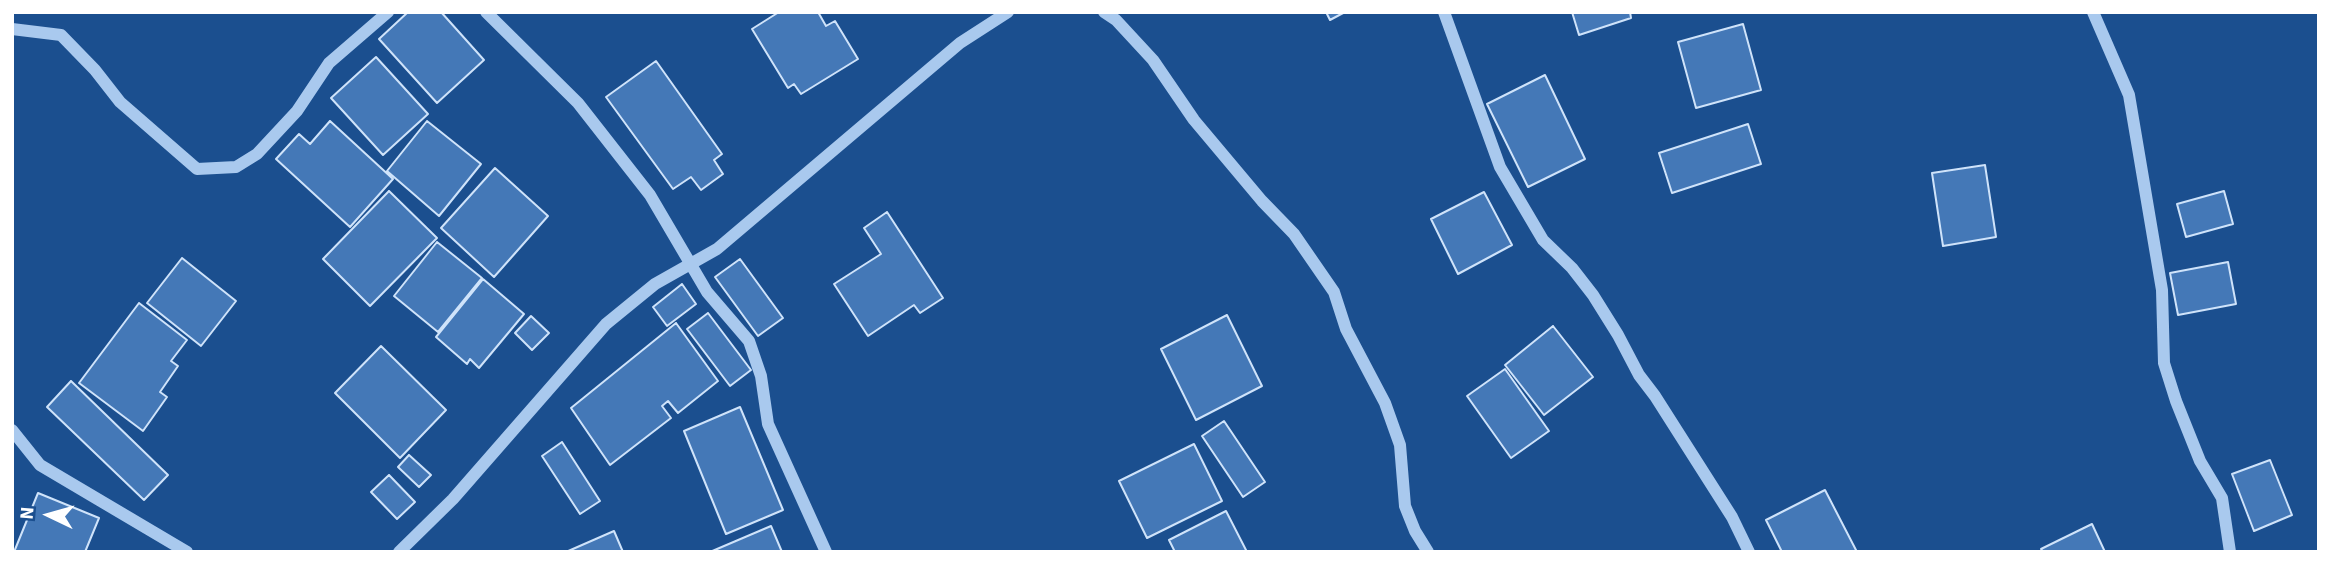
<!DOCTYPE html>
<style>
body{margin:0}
#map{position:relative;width:2331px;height:564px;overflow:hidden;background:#1b4f8f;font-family:"Source Sans 3",sans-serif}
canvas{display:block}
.frame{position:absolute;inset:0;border:14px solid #fff;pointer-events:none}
.north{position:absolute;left:14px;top:480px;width:70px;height:70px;-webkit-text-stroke:5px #1b4f8f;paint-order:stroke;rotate:275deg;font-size:19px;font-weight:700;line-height:28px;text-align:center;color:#fff}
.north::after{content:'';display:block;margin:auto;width:24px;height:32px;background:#fff;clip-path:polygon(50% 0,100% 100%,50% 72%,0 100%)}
</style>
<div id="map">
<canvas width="2331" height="564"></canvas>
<div class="frame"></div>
<div class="north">N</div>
</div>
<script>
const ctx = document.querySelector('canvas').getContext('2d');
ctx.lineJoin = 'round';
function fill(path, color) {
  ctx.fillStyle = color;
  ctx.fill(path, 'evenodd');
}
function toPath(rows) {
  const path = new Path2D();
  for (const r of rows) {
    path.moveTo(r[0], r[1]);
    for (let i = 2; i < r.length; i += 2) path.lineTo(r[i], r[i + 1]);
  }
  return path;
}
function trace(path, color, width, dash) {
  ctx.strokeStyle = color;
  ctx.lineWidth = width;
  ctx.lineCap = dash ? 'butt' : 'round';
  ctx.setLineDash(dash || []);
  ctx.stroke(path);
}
const building = toPath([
 [408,12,441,12,484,60,437,103,379,39,408,12],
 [779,12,818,12,826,26,835,21,858,59,801,94,794,84,788,88,752,29,779,12],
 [1326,12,1345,12,1330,20,1326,12],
 [1572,12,1630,12,1631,18,1579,35,1572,12],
 [1743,24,1761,90,1696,108,1678,42,1743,24],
 [376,57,428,114,383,155,331,98,376,57],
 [656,61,722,154,714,160,723,174,701,190,691,177,673,189,606,97,656,61],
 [1545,75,1585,159,1528,187,1487,104,1545,75],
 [330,121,393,179,350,227,276,159,299,134,310,144,330,121],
 [427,121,481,164,439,216,387,171,427,121],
 [1748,124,1761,164,1672,193,1659,153,1748,124],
 [1985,165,1996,237,1943,246,1932,173,1985,165],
 [495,168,548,216,494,277,441,228,495,168],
 [389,191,437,238,370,306,323,259,389,191],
 [2224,191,2233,224,2186,237,2177,204,2224,191],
 [1484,192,1512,245,1458,274,1431,219,1484,192],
 [887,212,943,298,920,313,914,305,868,336,834,284,881,254,864,228,887,212],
 [437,242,482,278,438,332,394,296,437,242],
 [182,258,236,301,201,346,147,303,182,258],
 [740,259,783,318,758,336,715,277,740,259],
 [2228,262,2236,304,2178,315,2170,273,2228,262],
 [483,279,524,314,479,368,470,359,467,364,436,337,483,279],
 [682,284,696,304,667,326,653,307,682,284],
 [139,303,187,340,171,361,178,366,160,392,167,397,143,431,79,383,139,303],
 [708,313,751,370,730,386,687,329,708,313],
 [1227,315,1262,386,1196,420,1161,349,1227,315],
 [531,316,549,333,532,350,515,333,531,316],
 [676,323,718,381,678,413,668,401,662,406,671,418,610,465,571,408,676,323],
 [1553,326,1593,377,1544,415,1505,365,1553,326],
 [381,346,446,410,400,458,335,393,381,346],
 [1505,369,1549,431,1511,458,1467,396,1505,369],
 [71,381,168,475,144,500,47,407,71,381],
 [740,407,783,510,726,534,684,431,740,407],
 [1224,421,1265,482,1243,497,1202,436,1224,421],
 [562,442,600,501,580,514,542,456,562,442],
 [1194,444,1222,501,1147,538,1119,481,1194,444],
 [409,455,431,475,419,487,398,467,409,455],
 [2270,460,2292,515,2254,531,2232,474,2270,460],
 [389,475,415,502,397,519,371,492,389,475],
 [1825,490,1857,552,1782,552,1766,520,1825,490],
 [38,493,99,518,85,552,14,552,38,493],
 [1226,511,1247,552,1175,552,1169,540,1226,511],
 [2092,524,2105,552,2043,552,2041,549,2092,524],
 [771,526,782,552,710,552,771,526],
 [614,531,623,552,566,552,614,531]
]);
const minor = toPath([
 [486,12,578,103,650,195,707,292,749,341,761,376,768,424,826,552],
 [1104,12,1116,20,1153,60,1194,120,1262,201,1294,234,1334,292,1346,329,1385,403,1400,445,1405,506,1415,531,1428,552],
 [1444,12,1500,167,1543,240,1572,268,1593,295,1618,335,1639,375,1655,396,1732,517,1749,552],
 [2093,12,2129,95,2162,290,2164,363,2176,401,2200,461,2222,498,2230,552],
 [12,29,61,35,95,70,120,102,197,169,236,167,257,154,297,111,329,63,388,12],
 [12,430,40,465,187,552],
 [399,552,453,499,606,324,655,284,717,249,960,43,1008,12]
]);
fill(building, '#4478b7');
trace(building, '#cfe3fa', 2);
trace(minor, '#a9c9ee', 12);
</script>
